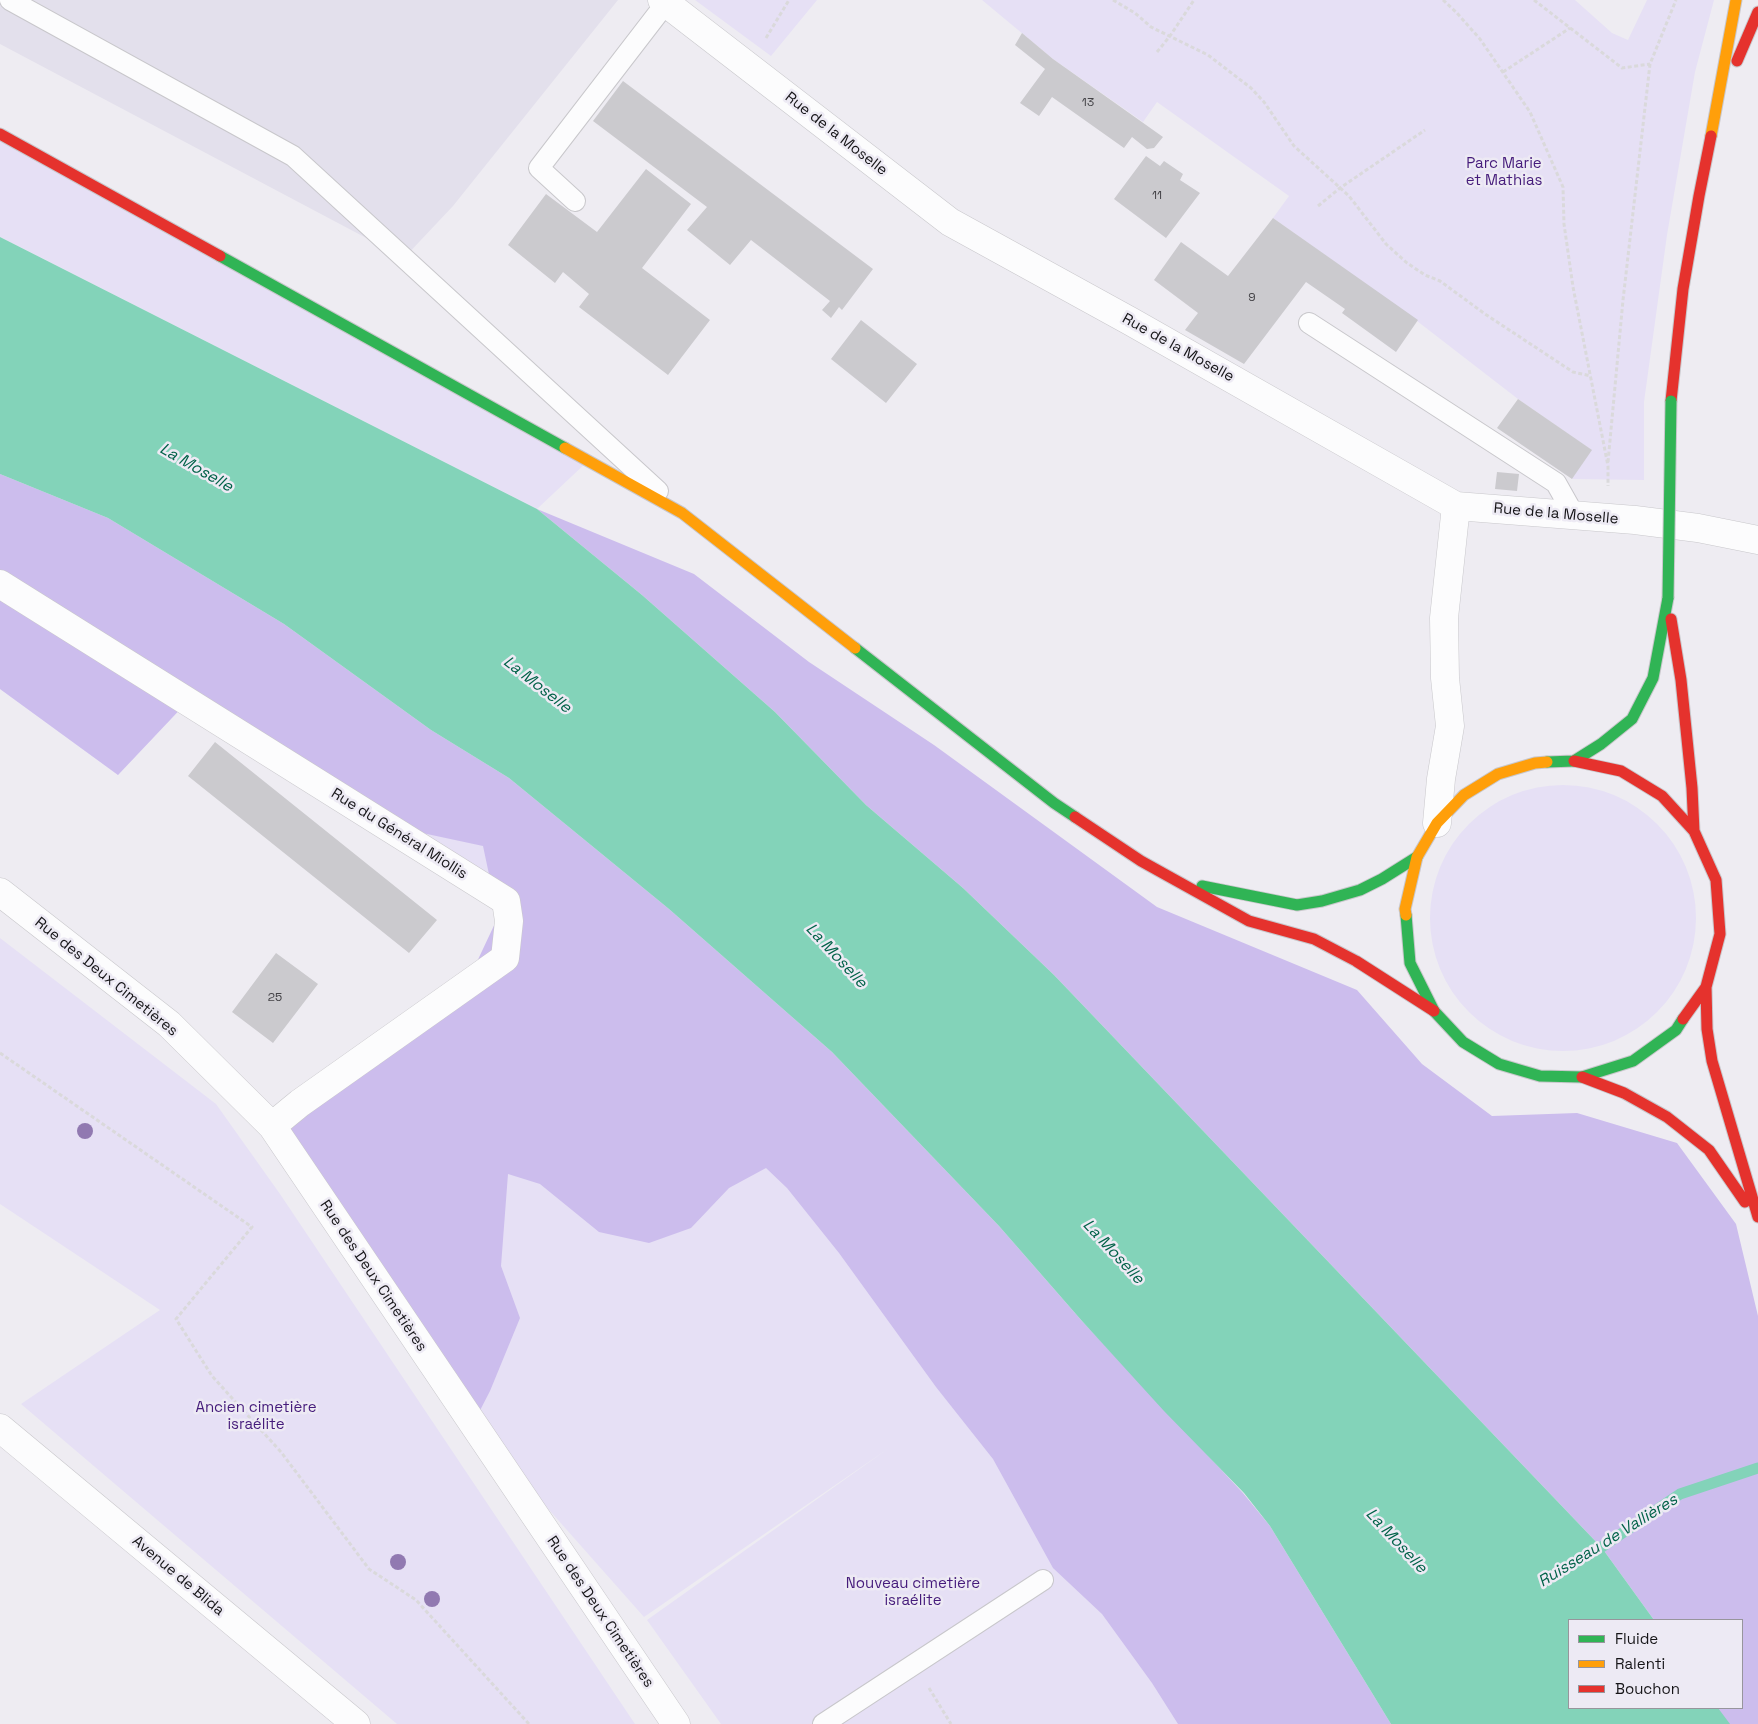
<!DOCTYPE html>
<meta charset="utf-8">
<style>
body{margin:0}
#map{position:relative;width:1758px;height:1724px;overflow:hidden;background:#eeecf2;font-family:"Space Grotesk",sans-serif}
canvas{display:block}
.legend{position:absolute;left:1568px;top:1619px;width:175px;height:90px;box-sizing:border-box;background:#edeaf4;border:1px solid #97959c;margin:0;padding:6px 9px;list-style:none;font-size:15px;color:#161518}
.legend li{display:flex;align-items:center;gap:10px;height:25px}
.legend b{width:25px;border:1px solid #97959c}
</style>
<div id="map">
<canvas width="1758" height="1724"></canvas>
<ul class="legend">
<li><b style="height:6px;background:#30b455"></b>Fluide</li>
<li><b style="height:6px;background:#ff9f0a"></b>Ralenti</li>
<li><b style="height:6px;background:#e5322d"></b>Bouchon</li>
</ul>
</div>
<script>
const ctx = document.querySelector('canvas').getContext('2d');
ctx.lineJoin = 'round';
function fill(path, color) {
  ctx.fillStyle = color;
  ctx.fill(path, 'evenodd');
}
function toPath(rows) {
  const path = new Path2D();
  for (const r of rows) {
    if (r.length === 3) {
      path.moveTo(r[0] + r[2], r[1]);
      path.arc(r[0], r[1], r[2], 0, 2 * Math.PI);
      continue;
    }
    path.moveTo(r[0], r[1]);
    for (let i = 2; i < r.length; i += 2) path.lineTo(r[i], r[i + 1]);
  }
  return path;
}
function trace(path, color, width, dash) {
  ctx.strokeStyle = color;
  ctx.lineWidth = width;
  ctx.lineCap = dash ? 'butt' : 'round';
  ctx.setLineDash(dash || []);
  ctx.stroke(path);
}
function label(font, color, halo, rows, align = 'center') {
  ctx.font = font + ' "Space Grotesk",sans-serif';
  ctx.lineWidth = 5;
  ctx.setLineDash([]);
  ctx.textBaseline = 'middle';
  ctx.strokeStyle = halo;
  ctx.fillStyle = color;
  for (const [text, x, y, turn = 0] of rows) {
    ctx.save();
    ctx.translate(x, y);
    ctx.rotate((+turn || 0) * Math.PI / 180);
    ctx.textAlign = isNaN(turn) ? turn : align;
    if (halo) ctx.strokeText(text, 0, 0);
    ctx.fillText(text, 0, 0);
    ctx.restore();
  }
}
const built = toPath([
 [0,0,618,0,453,206,404,258,0,44]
]);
const green = toPath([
 [695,0,817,0,771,56],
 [982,0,1575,0,1612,33,1628,40,1647,0,1714,0,1695,72,1667,235,1644,402,1644,480,1572,479,1591,450,1518,399,1417,321,1273,218,1289,196,1157,102,1143,122,1053,59],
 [0,134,588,461,537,509,0,237],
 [0,474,108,518,284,624,431,730,509,778,669,909,832,1052,999,1226,1303,1581,1391,1724,721,1724,647,1620,889,1448,644,1617,473,1424,505,958,506,901,188,701,118,775,0,689],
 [1563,918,133],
 [0,938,216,1104,280,1194,635,1724,397,1724,21,1404,160,1310,0,1204]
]);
const forest = toPath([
 [0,474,108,518,284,624,431,730,509,778,669,909,832,1052,999,1226,1082,1321,1243,1493,1270,1526,1391,1724,1178,1724,1152,1683,1102,1614,1053,1568,993,1459,936,1387,839,1253,787,1188,766,1168,729,1188,691,1228,649,1243,599,1232,540,1184,508,1174,501,1266,520,1318,490,1391,473,1424,272,1126,474,968,498,917,483,846,385,825,188,701,118,775,0,689],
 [537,509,694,574,809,662,934,745,1157,907,1357,990,1422,1064,1492,1116,1577,1113,1677,1143,1736,1224,1758,1316,1758,1724,1727,1724,1716,1708,1742,1708,1742,1620,1654,1620,1602,1548,1054,975,963,888,866,805,775,712,642,595]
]);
const water = toPath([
 [0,237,537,509,642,595,775,712,866,805,963,888,1054,975,1602,1548,1654,1620,1569,1620,1569,1708,1718,1708,1730,1724,1391,1724,1270,1526,1244,1493,1164,1411,1082,1321,999,1226,832,1052,669,909,509,778,431,730,284,624,108,518,0,474]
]);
const stream = toPath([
 [1590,1555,1680,1494,1758,1468]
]);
const building = toPath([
 [1022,33,1053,59,1163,137,1154,148,1147,149,1132,137,1124,148,1052,97,1039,116,1020,103,1045,69,1015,45],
 [623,81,873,269,842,310,839,307,831,318,822,310,830,301,751,240,730,265,687,230,707,207,593,121],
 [1146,156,1160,166,1164,161,1183,174,1180,180,1200,193,1166,238,1114,199],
 [646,169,691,204,642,268,710,320,668,375,579,307,589,294,563,272,555,283,508,245,546,194,597,232],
 [1273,218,1418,320,1396,352,1342,313,1345,309,1306,282,1244,364,1185,330,1198,313,1154,280,1181,242,1228,276],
 [861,320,917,364,886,403,831,359],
 [1518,399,1592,450,1572,479,1497,428],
 [1497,472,1519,474,1517,491,1495,489],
 [215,742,437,920,409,953,188,776],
 [276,953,318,984,273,1043,232,1012]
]);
const path = toPath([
 [1113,0,1135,13,1151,27,1208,55,1251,88,1264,102,1294,146,1349,196,1386,244,1407,263,1425,275,1440,281,1485,314,1573,372,1591,376],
 [1443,0,1456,12,1480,39,1530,112,1563,187,1564,224,1573,287,1608,466,1608,486],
 [1534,0,1622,68,1650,64],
 [766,38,789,0],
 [1157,52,1170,36,1194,0],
 [1503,72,1570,28],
 [1318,206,1340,188,1425,130],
 [1608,462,1623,300,1650,64,1676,0],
 [0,1053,252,1227,176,1319,212,1376,281,1452,369,1569,416,1600,529,1724],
 [929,1688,951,1724]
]);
const lane = toPath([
 [10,0,293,156,658,491],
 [575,201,539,168,666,3],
 [1309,323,1556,483,1574,515],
 [823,1724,1043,1580]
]);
const street = toPath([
 [662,0,950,222,1130,321,1456,506,1635,520,1698,528,1758,540],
 [0,584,506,901,509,921,505,958,300,1103,272,1126],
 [1437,823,1441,779,1450,726,1445,678,1444,618,1456,506],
 [0,892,169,1024,272,1126,676,1724],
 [0,1428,356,1724]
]);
const fast = toPath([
 [220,256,565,448],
 [855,648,1054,803,1075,817],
 [1547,762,1574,761,1601,744,1632,719,1653,678,1668,598],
 [1202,886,1297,905,1322,901,1360,890,1382,879,1417,857],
 [1406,915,1410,963,1434,1011,1463,1042,1499,1064,1540,1076,1582,1077,1633,1061,1676,1030,1683,1019]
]);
const slow = toPath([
 [1711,136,1736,0],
 [565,448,682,513,855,648],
 [1406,915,1405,909,1417,857,1437,823,1464,795,1498,774,1535,763,1547,762]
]);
const jam = toPath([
 [1737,61,1758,12],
 [0,134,220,256],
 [1671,401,1683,289,1699,196,1711,136],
 [1671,619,1681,680,1692,788,1694,831],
 [1574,761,1621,771,1662,796,1694,831,1716,880,1720,934,1706,987,1683,1019],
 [1075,817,1141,861,1249,921,1314,939,1356,961,1434,1011],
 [1706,987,1707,1029,1712,1061,1758,1217],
 [1582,1077,1624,1093,1667,1117,1709,1150,1745,1202]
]);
const fastBridge = toPath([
 [1668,598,1671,401]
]);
const trees = [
 [85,1131],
 [398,1562],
 [432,1599]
];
const numberNames = [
 ["13",1088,103],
 ["11",1157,196],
 ["9",1252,298],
 ["25",275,998]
];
const streetNames = [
 ["Rue de la Moselle",836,134,38],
 ["Rue de la Moselle",1178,348,29],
 ["Rue de la Moselle",1556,514,5],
 ["Rue du Général Miollis",399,834,32],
 ["Rue des Deux Cimetières",106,977,39],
 ["Rue des Deux Cimetières",373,1276,56],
 ["Avenue de Blida",178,1576,40],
 ["Rue des Deux Cimetières",600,1612,56]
];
const parkNames = [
 ["Parc Marie",1504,164],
 ["et Mathias",1504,181],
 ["Ancien cimetière",256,1408],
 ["israélite",256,1425],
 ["Nouveau cimetière",913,1584],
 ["israélite",913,1601]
];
const waterNames = [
 ["La Moselle",196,468,30],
 ["La Moselle",537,685,38],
 ["La Moselle",836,956,47],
 ["La Moselle",1113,1252,47],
 ["La Moselle",1396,1541,47],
 ["Ruisseau de Vallières",1608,1541,-32]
];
fill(built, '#e3e0ec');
fill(green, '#e6e0f5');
fill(forest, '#ccbded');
fill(water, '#83d3b9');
trace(stream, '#83d3b9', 11);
fill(building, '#cbcace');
trace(lane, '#c8c7cb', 22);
trace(street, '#c8c7cb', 29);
trace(fast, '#c8c7cb', 13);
trace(slow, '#c8c7cb', 13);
trace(jam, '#c8c7cb', 13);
trace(path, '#dad9db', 3, [4, 2.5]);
trace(lane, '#fcfcfd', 20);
trace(street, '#fcfcfd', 28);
trace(fast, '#30b455', 11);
trace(slow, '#ff9f0a', 11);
trace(jam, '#e5322d', 11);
trace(fastBridge, '#c8c7cb', 13, []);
trace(fastBridge, '#30b455', 11);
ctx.fillStyle = '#9179b1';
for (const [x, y] of trees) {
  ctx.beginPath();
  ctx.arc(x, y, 8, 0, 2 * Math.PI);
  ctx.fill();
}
label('12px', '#434246', null, numberNames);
label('15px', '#161518', '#edeaf4', streetNames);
label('15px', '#451b7b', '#edeaf4', parkNames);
label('italic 16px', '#006248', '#edeaf4', waterNames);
</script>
